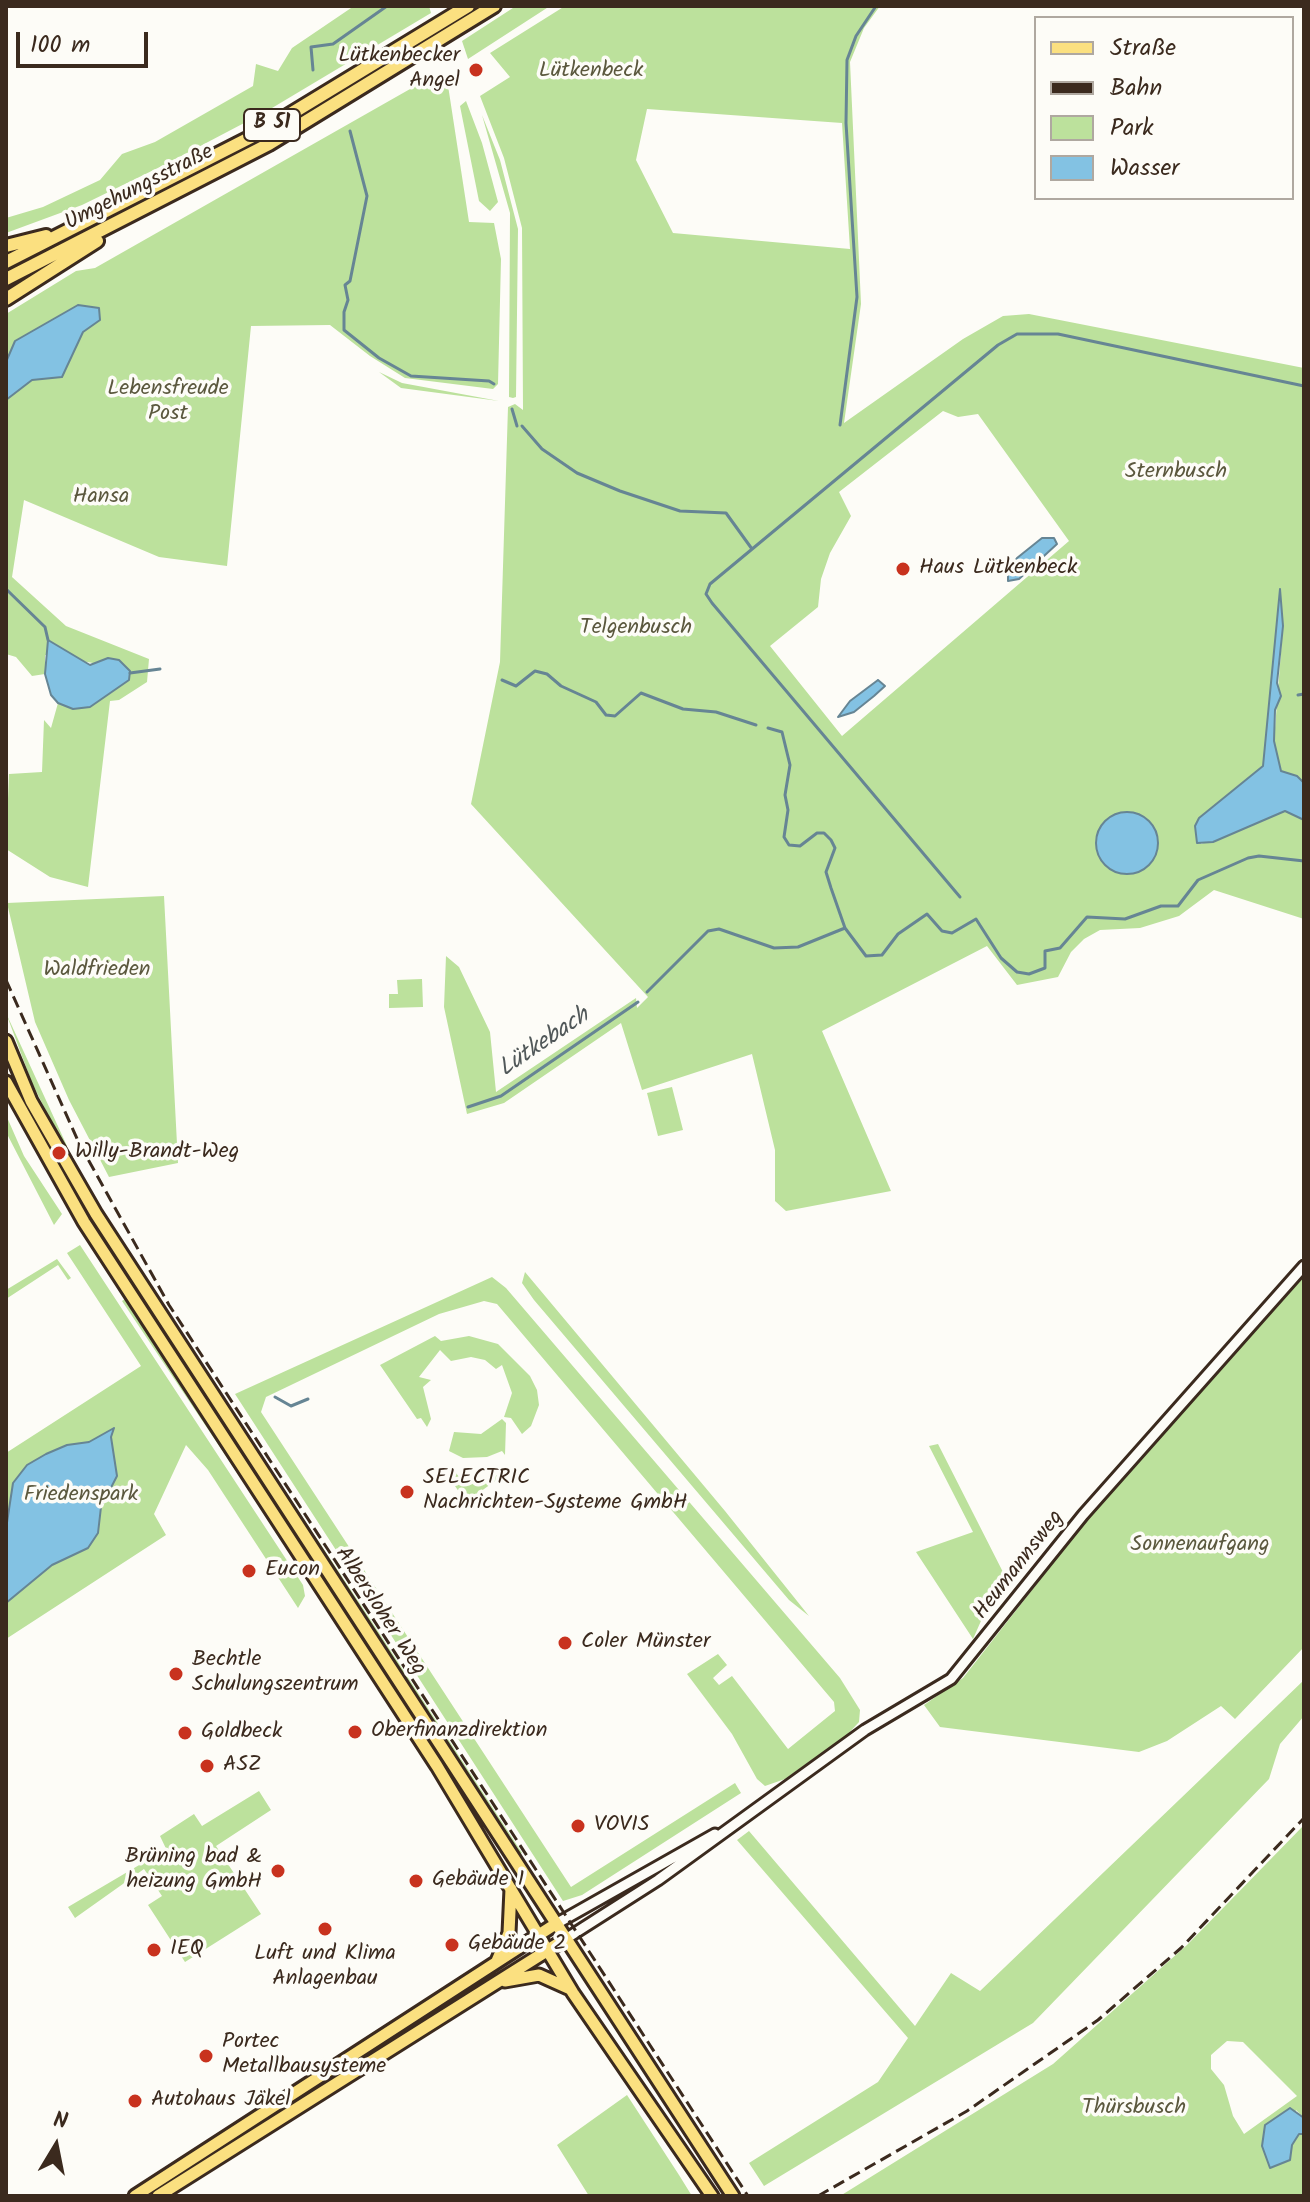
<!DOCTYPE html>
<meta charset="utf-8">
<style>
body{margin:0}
#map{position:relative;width:1310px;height:2202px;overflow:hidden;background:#fdfcf7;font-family:Kalam,sans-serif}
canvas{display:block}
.frame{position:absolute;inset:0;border:8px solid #3b2a1e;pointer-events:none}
.legend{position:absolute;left:1034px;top:16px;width:260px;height:184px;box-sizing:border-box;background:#fdfcf7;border:2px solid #afa8a0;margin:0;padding:10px 14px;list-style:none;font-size:24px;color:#3b2a1e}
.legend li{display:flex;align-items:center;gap:16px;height:40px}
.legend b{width:40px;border:2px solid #afa8a0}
.north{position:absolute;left:16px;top:2106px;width:80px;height:80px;-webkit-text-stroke:6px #fdfcf7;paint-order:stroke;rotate:10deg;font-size:22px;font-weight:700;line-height:32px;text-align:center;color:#3b2a1e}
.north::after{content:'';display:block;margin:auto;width:28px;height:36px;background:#3b2a1e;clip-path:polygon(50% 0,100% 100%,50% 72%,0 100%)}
.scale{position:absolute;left:16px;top:32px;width:132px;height:36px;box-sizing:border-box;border:4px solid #3b2a1e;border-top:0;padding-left:10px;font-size:24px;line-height:28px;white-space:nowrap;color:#3b2a1e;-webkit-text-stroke:6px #fdfcf7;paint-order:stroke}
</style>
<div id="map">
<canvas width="1310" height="2202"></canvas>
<div class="frame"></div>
<ul class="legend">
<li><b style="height:10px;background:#fbe080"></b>Straße</li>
<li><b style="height:10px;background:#3b2a1e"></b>Bahn</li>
<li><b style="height:22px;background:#bce19c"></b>Park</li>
<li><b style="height:22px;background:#83c2e3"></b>Wasser</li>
</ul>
<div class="north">N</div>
<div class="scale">100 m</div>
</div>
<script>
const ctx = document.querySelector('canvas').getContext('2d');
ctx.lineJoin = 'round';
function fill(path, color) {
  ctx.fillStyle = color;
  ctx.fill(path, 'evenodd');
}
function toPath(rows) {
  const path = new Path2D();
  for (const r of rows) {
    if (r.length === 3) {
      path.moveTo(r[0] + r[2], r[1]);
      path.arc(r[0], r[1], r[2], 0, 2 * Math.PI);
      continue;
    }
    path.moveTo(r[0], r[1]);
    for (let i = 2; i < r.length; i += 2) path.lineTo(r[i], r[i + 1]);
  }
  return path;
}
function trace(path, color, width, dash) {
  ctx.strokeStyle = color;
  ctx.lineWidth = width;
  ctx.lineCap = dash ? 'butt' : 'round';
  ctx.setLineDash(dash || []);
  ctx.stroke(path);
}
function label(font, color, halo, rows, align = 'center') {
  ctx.font = font + ' Kalam,sans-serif';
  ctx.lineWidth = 7;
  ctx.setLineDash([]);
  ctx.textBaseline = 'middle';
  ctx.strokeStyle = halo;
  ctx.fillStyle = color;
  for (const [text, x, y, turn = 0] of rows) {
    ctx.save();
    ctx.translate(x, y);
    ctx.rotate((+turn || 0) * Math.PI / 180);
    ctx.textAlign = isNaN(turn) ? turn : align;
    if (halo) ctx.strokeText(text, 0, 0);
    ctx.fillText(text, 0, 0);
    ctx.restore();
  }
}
const green = toPath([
 [354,6,429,6,431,13,267,111,168,163,82,205,6,233,6,218,43,207,100,180,122,154,155,142,253,86,256,64,278,71,292,48],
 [516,6,550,6,468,59,462,41],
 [565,6,880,6,864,28,850,62,861,304,844,423,963,339,1003,316,1029,314,1304,368,1304,783,1297,776,1281,771,1274,741,1283,626,1280,590,1263,766,1199,818,1201,844,1285,811,1304,820,1304,919,1214,890,1179,916,1140,928,1100,930,1084,939,1071,952,1058,977,1017,985,987,946,822,1031,891,1191,786,1211,775,1201,775,1150,752,1054,642,1090,621,1023,504,1103,467,1114,444,1007,446,956,459,967,490,1032,496,1092,636,998,637,1008,648,997,471,804,500,662,508,407,515,404,523,410,522,228,504,158,480,96,510,77,490,53],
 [647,109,842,123,850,249,673,233,636,160],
 [943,411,958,417,978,414,1069,541,842,736,770,646,818,607,821,579,830,553,851,516,839,492],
 [440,72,447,79,469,222,494,223,501,259,498,384,493,389,405,378,370,356,330,325,251,326,227,566,159,557,24,500,12,577,66,626,149,659,147,682,119,700,110,701,88,887,50,877,6,849,9,774,42,772,44,720,51,728,58,703,73,709,90,707,129,680,99,664,45,655,45,674,32,676,16,657,6,654,6,400,32,380,62,377,83,332,100,320,78,305,15,341,6,362,6,314,76,271,95,268],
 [466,101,482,143,498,202,490,211,479,201,460,106],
 [482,115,500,160,518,229,516,397,513,398,509,397,510,213],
 [379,372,402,383,499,401,401,388],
 [164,896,178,1163,109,1177,69,1100,35,1022,7,903],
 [422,979,423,1007,389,1008,389,994,398,994,397,980],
 [6,1013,67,1146,64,1147,32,1083],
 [672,1087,683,1130,658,1136,647,1093],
 [6,1115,24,1156,62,1214,54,1225,6,1132],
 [80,1245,303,1585,305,1596,298,1608,208,1470,186,1445,154,1514,166,1535,6,1639,6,1453,141,1366,67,1253],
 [57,1259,71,1278,68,1280,58,1265,6,1299,6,1290],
 [525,1272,725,1511,809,1616,789,1600,534,1300,522,1283],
 [1304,1275,1304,1647,1235,1719,1221,1706,1167,1741,1139,1752,940,1727,924,1705,963,1678,1087,1520,1280,1298],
 [492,1277,506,1288,840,1678,860,1710,859,1722,847,1735,785,1779,765,1786,757,1779,732,1734,687,1674,718,1654,727,1665,713,1678,719,1685,732,1676,788,1749,835,1711,834,1702,497,1304,484,1301,439,1314,266,1397,261,1412,571,1887,735,1783,741,1793,582,1895,563,1901,235,1394],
 [125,1299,227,1450,242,1480,122,1301],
 [435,1336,441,1341,469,1336,498,1344,530,1376,537,1390,539,1405,531,1426,522,1434,511,1418,504,1417,512,1393,502,1365,496,1369,485,1360,471,1357,451,1361,440,1350,419,1377,431,1380,423,1387,431,1419,427,1427,421,1418,417,1419,380,1365],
 [502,1419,506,1423,505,1455,502,1451,487,1457,463,1458,449,1451,454,1432,481,1434],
 [247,1433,370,1619,522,1853,518,1855,245,1435],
 [938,1444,1007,1580,992,1596,973,1639,916,1552,973,1532,929,1446],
 [508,1468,509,1471,466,1502,444,1470,456,1473,463,1482,470,1483,492,1478],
 [1304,1680,1304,1716,1280,1744,1269,1779,1033,2023,764,2186,749,2163,878,2082,908,2038,737,1840,749,1831,915,2026,951,1973,980,1991],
 [259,1791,271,1810,216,1846,261,1914,185,1962,148,1905,162,1896,144,1869,75,1918,68,1907,146,1861,153,1865,170,1857,160,1836,194,1814,202,1826],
 [1304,1825,1304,2118,1296,2110,1292,2145,1299,2134,1304,2134,1304,2196,840,2196,1053,2064,1187,1945],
 [1227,2041,1243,2042,1297,2096,1244,2134,1233,2116,1224,2085,1211,2069,1211,2055],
 [398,2038,370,2058,168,2183,387,2040],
 [627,2095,679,2175,692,2196,589,2196,557,2145]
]);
const water = toPath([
 [78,305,99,308,100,320,83,332,62,377,32,380,6,400,6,362,15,341,78,305],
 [1042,538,1054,538,1057,544,1019,579,1008,581,1008,572,1017,558,1042,538],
 [1280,589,1283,626,1277,683,1281,696,1275,710,1274,741,1281,771,1297,776,1304,783,1304,820,1285,811,1213,842,1197,843,1195,826,1199,818,1263,766,1280,589],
 [48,640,90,665,108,658,119,660,130,671,129,680,90,707,73,709,58,703,51,695,45,674,48,640],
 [878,680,885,686,874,696,854,712,838,717,850,701,878,680],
 [1127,843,31],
 [114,1428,111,1437,117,1476,101,1507,98,1533,88,1548,52,1565,6,1603,6,1529,13,1483,27,1465,46,1454,67,1445,89,1442,114,1428],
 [1290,2108,1304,2118,1304,2134,1299,2134,1292,2145,1290,2160,1270,2168,1262,2146,1265,2125,1290,2108]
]);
const stream = toPath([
 [313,70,311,47,333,44,387,6],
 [350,131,367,196,350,281,345,285,348,300,344,312,344,330,379,358,411,376,489,381,494,384],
 [512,409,517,426],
 [840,425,857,297,846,123,847,60,856,36,876,6],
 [522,426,542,449,577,473,620,491,680,511,726,513,752,549],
 [6,589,45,627,48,640],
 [130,673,160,669],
 [502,680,516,686,535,671,547,674,561,686,596,702,606,715,615,716,641,693,683,709,716,712,756,725],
 [1298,695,1304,694],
 [768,728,782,732,790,765,785,795,788,810,784,837,789,845,800,846,817,833,824,833,831,840,835,848,826,872,831,888,845,928,866,956,882,955,898,934,927,914,942,931,952,933,976,919,1001,958,1017,972,1029,974,1045,968,1045,951,1060,948,1087,917,1125,919,1161,906,1178,906,1198,880,1248,858,1259,856,1304,861],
 [960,897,712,603,706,594,710,584,998,345,1017,334,1058,334,1304,386],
 [647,992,708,931,719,929,774,948,798,947,845,928],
 [468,1107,501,1096,638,1002],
 [275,1397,291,1406,308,1399]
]);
const minor = toPath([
 [554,1925,715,1834],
 [564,1940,658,1880,865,1730,951,1679,1083,1515,1304,1266]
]);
const major = toPath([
 [6,1041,31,1101,96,1214,733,2196],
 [6,1082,84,1222,437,1766,573,1993,712,2196],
 [497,1961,509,1933,511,1889],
 [505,1981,539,1975,568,1988],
 [135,2196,554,1925],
 [158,2196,564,1940]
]);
const highway = toPath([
 [6,246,46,236],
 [6,262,261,132,468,6],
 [6,279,269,144,494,6],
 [6,299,97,241]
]);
const rail = toPath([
 [6,980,79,1143,169,1305,748,2196],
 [818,2196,967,2111,1098,2020,1181,1948,1304,1818]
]);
const markers = [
 [476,70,8,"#c8321e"],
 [903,569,8,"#c8321e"],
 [59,1153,8,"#c8321e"],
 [407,1492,8,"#c8321e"],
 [249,1571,8,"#c8321e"],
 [565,1643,8,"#c8321e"],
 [176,1674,8,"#c8321e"],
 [355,1732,8,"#c8321e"],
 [185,1733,8,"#c8321e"],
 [207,1766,8,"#c8321e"],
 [578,1826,8,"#c8321e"],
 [278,1871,8,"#c8321e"],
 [416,1881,8,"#c8321e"],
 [325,1929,8,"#c8321e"],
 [452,1945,8,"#c8321e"],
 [154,1950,8,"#c8321e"],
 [206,2056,8,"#c8321e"],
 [135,2101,8,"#c8321e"]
];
const shields = [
 [272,125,56]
];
const shieldNames = [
 ["B 51",272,125]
];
const poiNames = [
 ["Lütkenbecker",460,57,"right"],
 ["Angel",460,82,"right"],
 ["Haus Lütkenbeck",919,569],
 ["Willy-Brandt-Weg",75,1153],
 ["SELECTRIC",423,1479],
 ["Nachrichten-Systeme GmbH",423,1504],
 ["Eucon",265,1571],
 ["Coler Münster",581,1643],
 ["Bechtle",192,1661],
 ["Schulungszentrum",192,1686],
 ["Oberfinanzdirektion",371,1732],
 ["Goldbeck",201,1733],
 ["ASZ",223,1766],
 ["VOVIS",594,1826],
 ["Brüning bad &",262,1858,"right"],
 ["heizung GmbH",262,1883,"right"],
 ["Gebäude 1",432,1881],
 ["Gebäude 2",468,1945],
 ["IEQ",170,1950],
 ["Luft und Klima",325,1955,"center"],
 ["Anlagenbau",325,1980,"center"],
 ["Portec",222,2043],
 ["Metallbausysteme",222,2068],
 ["Autohaus Jäkel",151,2101]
];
const parkNames = [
 ["Lütkenbeck",591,72],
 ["Lebensfreude",168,390],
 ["Post",168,415],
 ["Sternbusch",1176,473],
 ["Hansa",101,498],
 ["Telgenbusch",636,629],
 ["Waldfrieden",97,971],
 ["Friedenspark",81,1496],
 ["Sonnenaufgang",1200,1546],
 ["Thürsbusch",1134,2109]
];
const streetNames = [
 ["Umgehungsstraße",140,189,-27],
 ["Heumannsweg",1020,1566,-52],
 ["Albersloher Weg",379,1612,57]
];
const waterNames = [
 ["Lütkebach",545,1044,-34]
];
fill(green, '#bce19c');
fill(water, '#83c2e3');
trace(water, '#668594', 2);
trace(stream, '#668594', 3);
trace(minor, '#3b2a1e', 15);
trace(major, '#3b2a1e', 17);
trace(highway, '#3b2a1e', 18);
trace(minor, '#fdfcf7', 9);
trace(major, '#fbe080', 11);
trace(highway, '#fbe080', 12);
trace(rail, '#3b2a1e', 3, [12, 6]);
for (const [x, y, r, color] of markers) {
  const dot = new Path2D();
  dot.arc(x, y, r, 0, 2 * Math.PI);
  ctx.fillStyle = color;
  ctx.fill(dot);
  trace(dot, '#fdfcf7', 3);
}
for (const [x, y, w] of shields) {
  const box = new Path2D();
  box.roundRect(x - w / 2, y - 16, w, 32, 6);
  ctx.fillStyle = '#fdfcf7';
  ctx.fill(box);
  trace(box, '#3b2a1e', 2);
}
label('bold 20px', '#3b2a1e', null, shieldNames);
label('22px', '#3b2a1e', '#fdfcf7', poiNames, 'left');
label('22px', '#5b583e', '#fdfcf7', parkNames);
label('22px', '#3b2a1e', '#fdfcf7', streetNames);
label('italic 24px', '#515859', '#fdfcf7', waterNames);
</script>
